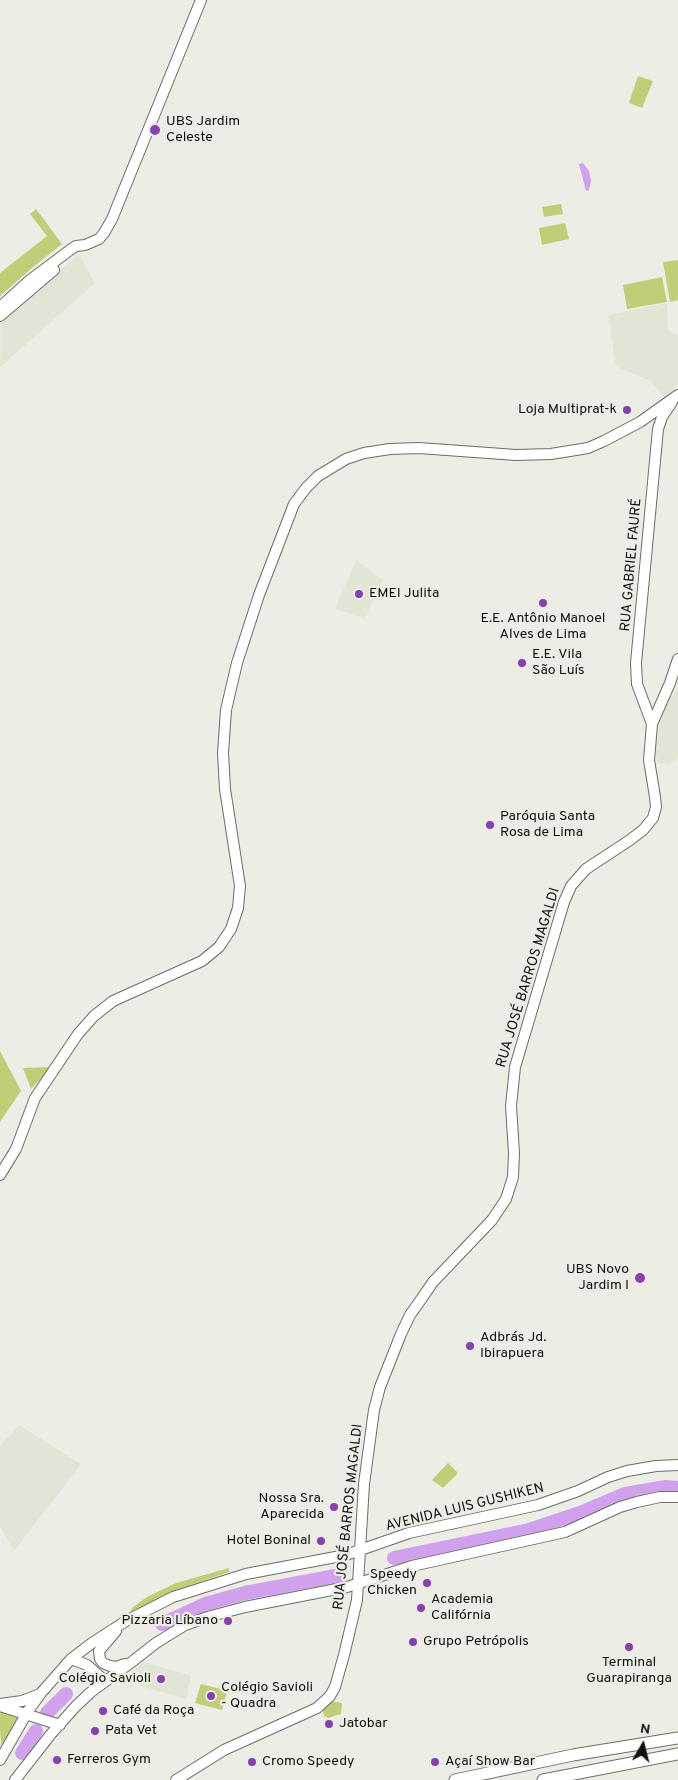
<!DOCTYPE html>
<meta charset="utf-8">
<style>
body{margin:0}
#map{position:relative;width:678px;height:1780px;overflow:hidden;background:#ecede5;font-family:Overpass,sans-serif}
canvas{display:block}
.north{position:absolute;left:618px;top:1720px;width:50px;height:50px;-webkit-text-stroke:4px #ecede5;paint-order:stroke;rotate:8deg;font-size:14px;font-weight:700;line-height:20px;text-align:center;color:#10110e}
.north::after{content:'';display:block;margin:auto;width:18px;height:22px;background:#10110e;clip-path:polygon(50% 0,100% 100%,50% 72%,0 100%)}
</style>
<div id="map">
<canvas width="678" height="1780"></canvas>
<div class="north">N</div>
</div>
<script>
const ctx = document.querySelector('canvas').getContext('2d');
ctx.lineJoin = 'round';
function fill(path, color) {
  ctx.fillStyle = color;
  ctx.fill(path, 'evenodd');
}
function toPath(rows) {
  const path = new Path2D();
  for (const r of rows) {
    path.moveTo(r[0], r[1]);
    for (let i = 2; i < r.length; i += 2) path.lineTo(r[i], r[i + 1]);
  }
  return path;
}
function trace(path, color, width, dash) {
  ctx.strokeStyle = color;
  ctx.lineWidth = width;
  ctx.lineCap = dash ? 'butt' : 'round';
  ctx.setLineDash(dash || []);
  ctx.stroke(path);
}
function label(font, color, halo, rows, align = 'center') {
  ctx.font = font + ' Overpass,sans-serif';
  ctx.lineWidth = 4.5;
  ctx.setLineDash([]);
  ctx.textBaseline = 'middle';
  ctx.strokeStyle = halo;
  ctx.fillStyle = color;
  for (const [text, x, y, turn = 0] of rows) {
    ctx.save();
    ctx.translate(x, y);
    ctx.rotate((+turn || 0) * Math.PI / 180);
    ctx.textAlign = isNaN(turn) ? turn : align;
    if (halo) ctx.strokeText(text, 0, 0);
    ctx.fillText(text, 0, 0);
    ctx.restore();
  }
}
const built = toPath([
 [79,254,95,283,0,367,1,320],
 [667,303,668,330,678,336,678,384,665,399,651,381,620,368,619,366,616,366,608,315],
 [356,560,383,580,365,618,335,609],
 [678,687,678,757,669,765,657,762,654,740,666,706],
 [19,1425,81,1464,14,1551,0,1526,0,1446],
 [144,1662,191,1676,186,1699,131,1683,133,1675,138,1666]
]);
const green = toPath([
 [638,76,653,81,642,108,629,103],
 [561,204,563,214,544,217,542,207],
 [36,209,62,244,33,267,0,296,0,273,47,236,30,214],
 [565,223,569,239,542,245,539,228],
 [678,260,678,300,670,302,663,262],
 [662,277,667,302,627,309,623,285],
 [0,1051,21,1091,0,1122],
 [52,1067,31,1089,23,1068],
 [448,1463,458,1473,443,1488,432,1480],
 [229,1568,229,1572,182,1588,129,1614,133,1607,147,1597,176,1583],
 [201,1684,221,1689,222,1686,228,1688,222,1710,195,1703],
 [331,1701,342,1703,341,1714,328,1718,324,1716,322,1707],
 [0,1710,19,1719,2,1751,0,1731]
]);
const water = toPath([
 [583,163,589,171,591,181,589,190,586,191,579,164]
]);
const river = toPath([
 [394,1558,529,1530,580,1513,625,1494,666,1487,678,1488],
 [162,1624,205,1604,245,1593,341,1575],
 [47,1713,66,1694],
 [22,1753,36,1731]
]);
const secondary = toPath([
 [0,307,30,280,70,250,76,246,85,245,99,239,104,233,112,219,201,0],
 [0,316,54,270],
 [652,724,637,684,636,663,658,429,662,417,672,402],
 [0,1175,16,1149,35,1098,78,1034,94,1016,113,1001,202,961,219,947,231,929,238,908,240,886,225,789,223,753,226,710,237,663,259,595,294,504,306,488,318,476,346,459,364,453,390,449,419,448,516,455,551,454,588,448,604,441,640,422,678,395],
 [116,1631,99,1651,100,1659,103,1663,110,1666,116,1667,125,1664],
 [71,1659,87,1665,105,1681],
 [0,1704,22,1701,40,1694],
 [0,1706,60,1725],
 [0,1760,28,1711,41,1693,71,1659,92,1643,126,1621,173,1597,246,1574,346,1555,409,1533,538,1505,578,1491,608,1477,627,1471,656,1466,678,1465],
 [15,1780,51,1734,76,1706,91,1692,133,1661,156,1643,185,1625,211,1616,245,1607,347,1587,412,1566,565,1532,620,1507,637,1502,660,1497,678,1497],
 [176,1780,224,1750,317,1708,330,1696,335,1687,344,1655,357,1600,364,1484,374,1410,380,1387,401,1334,410,1315,422,1298,433,1282,492,1220,506,1199,513,1177,514,1153,511,1106,515,1067,564,902,571,886,586,869,630,840,643,830,653,818,656,807,655,797,649,760,652,724,670,683,678,659]
]);
const primary = toPath([
 [455,1780,573,1755,678,1738],
 [543,1780,678,1754]
]);
const markers = [
 [155,130,6,"#8a3fb0"],
 [627,410,5,"#8a3fb0"],
 [359,594,5,"#8a3fb0"],
 [543,603,5,"#8a3fb0"],
 [522,663,5,"#8a3fb0"],
 [490,825,5,"#8a3fb0"],
 [640,1278,6,"#8a3fb0"],
 [470,1346,5,"#8a3fb0"],
 [334,1507,5,"#8a3fb0"],
 [321,1541,5,"#8a3fb0"],
 [427,1583,5,"#8a3fb0"],
 [421,1608,5,"#8a3fb0"],
 [228,1621,5,"#8a3fb0"],
 [413,1642,5,"#8a3fb0"],
 [629,1647,5,"#8a3fb0"],
 [161,1679,5,"#8a3fb0"],
 [211,1696,5,"#8a3fb0"],
 [103,1711,5,"#8a3fb0"],
 [329,1724,5,"#8a3fb0"],
 [95,1731,5,"#8a3fb0"],
 [57,1760,5,"#8a3fb0"],
 [252,1762,5,"#8a3fb0"],
 [435,1762,5,"#8a3fb0"]
];
const poiNames = [
 ["UBS Jardim",166,122],
 ["Celeste",166,138],
 ["Loja Multiprat-k",617,410,"right"],
 ["EMEI Julita",369,594],
 ["E.E. Antônio Manoel",543,619,"center"],
 ["Alves de Lima",543,635,"center"],
 ["E.E. Vila",532,655],
 ["São Luís",532,671],
 ["Paróquia Santa",500,817],
 ["Rosa de Lima",500,833],
 ["UBS Novo",629,1270,"right"],
 ["Jardim I",629,1286,"right"],
 ["Adbrás Jd.",480,1338],
 ["Ibirapuera",480,1354],
 ["Nossa Sra.",324,1499,"right"],
 ["Aparecida",324,1515,"right"],
 ["Hotel Boninal",311,1541,"right"],
 ["Speedy",417,1575,"right"],
 ["Chicken",417,1591,"right"],
 ["Academia",431,1600],
 ["Califórnia",431,1616],
 ["Pizzaria Líbano",218,1621,"right"],
 ["Grupo Petrópolis",423,1642],
 ["Terminal",629,1663,"center"],
 ["Guarapiranga",629,1679,"center"],
 ["Colégio Savioli",151,1679,"right"],
 ["Colégio Savioli",221,1688],
 ["- Quadra",221,1704],
 ["Café da Roça",113,1711],
 ["Jatobar",339,1724],
 ["Pata Vet",105,1731],
 ["Ferreros Gym",67,1760],
 ["Cromo Speedy",262,1762],
 ["Açaí Show Bar",445,1762]
];
const streetNames = [
 ["RUA GABRIEL FAURÉ",632,565,-85],
 ["RUA JOSÉ BARROS MAGALDI",529,978,-73],
 ["AVENIDA LUIS GUSHIKEN",465,1508,-14],
 ["RUA JOSÉ BARROS MAGALDI",349,1517,-84]
];
fill(built, '#e2e5d5');
fill(green, '#c1ce78');
fill(water, '#d1a1ed');
trace(river, '#d1a1ed', 14);
trace(secondary, '#6c6d66', 12);
trace(primary, '#6c6d66', 13);
trace(secondary, '#fff', 10);
trace(primary, '#fff', 11);
for (const [x, y, r, color] of markers) {
  const dot = new Path2D();
  dot.arc(x, y, r, 0, 2 * Math.PI);
  ctx.fillStyle = color;
  ctx.fill(dot);
  trace(dot, '#ecede5', 2);
}
label('14px', '#10110e', '#ecede5', poiNames, 'left');
label('14px', '#10110e', '#ecede5', streetNames);
</script>
